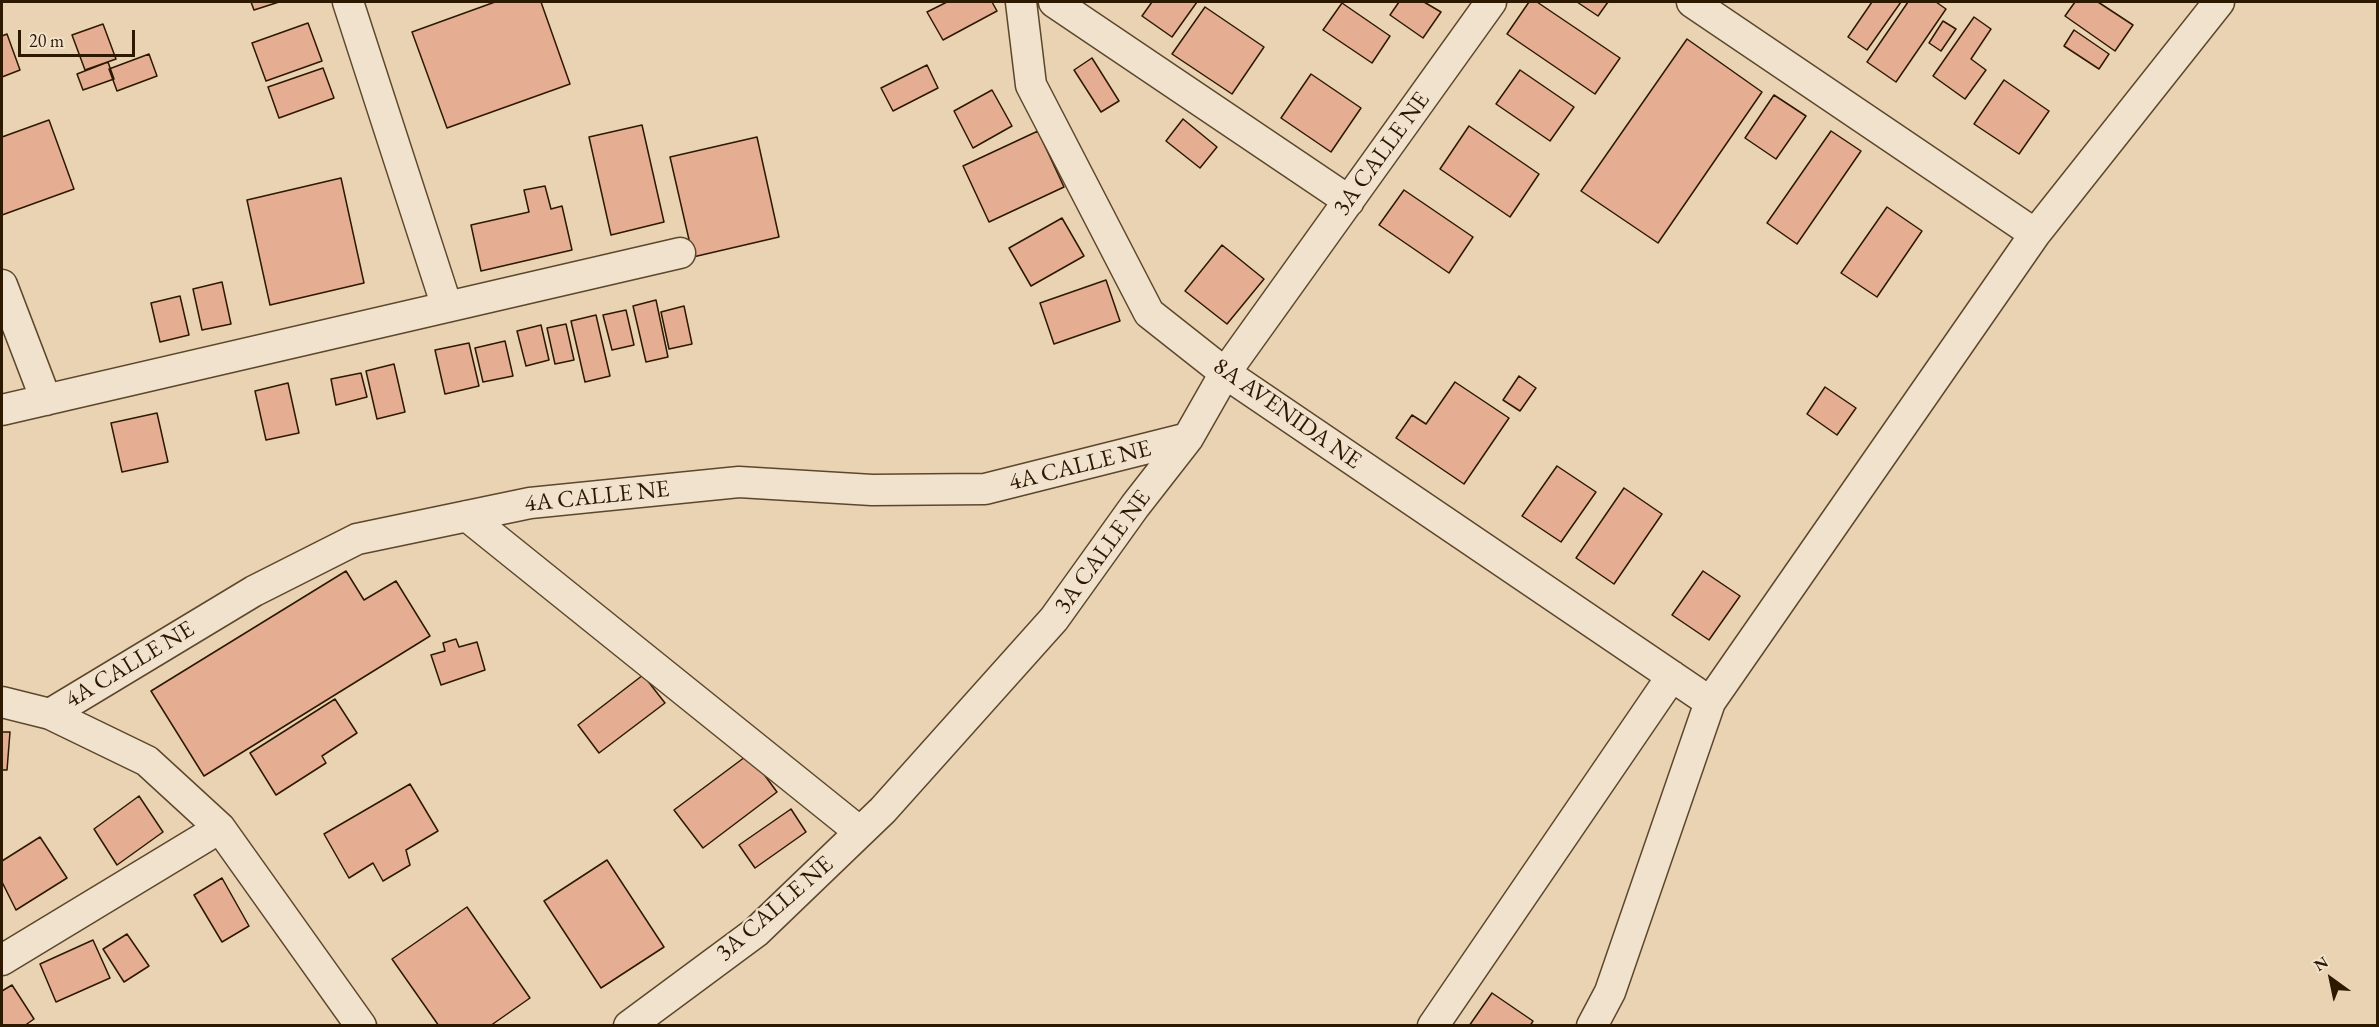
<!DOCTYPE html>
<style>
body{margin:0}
#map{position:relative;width:2379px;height:1027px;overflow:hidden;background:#ead3b2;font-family:"EB Garamond",serif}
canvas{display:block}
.frame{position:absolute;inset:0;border:3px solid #2d1800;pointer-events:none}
.north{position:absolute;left:2301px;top:949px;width:60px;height:60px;-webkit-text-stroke:4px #f1e2cd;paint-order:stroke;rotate:327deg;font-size:16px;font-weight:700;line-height:24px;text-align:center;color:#2d1800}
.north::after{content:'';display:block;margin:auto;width:21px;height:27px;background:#2d1800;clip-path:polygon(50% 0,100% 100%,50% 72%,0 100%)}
.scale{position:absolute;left:18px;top:30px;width:117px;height:27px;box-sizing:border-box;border:3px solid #2d1800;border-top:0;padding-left:8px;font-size:18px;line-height:21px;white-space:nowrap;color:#2d1800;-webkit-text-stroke:4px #f1e2cd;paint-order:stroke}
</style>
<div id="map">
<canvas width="2379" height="1027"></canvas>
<div class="frame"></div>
<div class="north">N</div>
<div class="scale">20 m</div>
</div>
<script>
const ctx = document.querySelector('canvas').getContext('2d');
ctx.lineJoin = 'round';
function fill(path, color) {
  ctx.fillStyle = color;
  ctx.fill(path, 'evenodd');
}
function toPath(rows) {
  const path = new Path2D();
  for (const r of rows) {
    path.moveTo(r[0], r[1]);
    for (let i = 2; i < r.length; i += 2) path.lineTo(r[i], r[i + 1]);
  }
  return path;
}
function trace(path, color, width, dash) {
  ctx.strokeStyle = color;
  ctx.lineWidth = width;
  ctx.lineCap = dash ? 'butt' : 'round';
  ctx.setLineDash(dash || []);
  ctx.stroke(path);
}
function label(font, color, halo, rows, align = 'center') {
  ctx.font = font + ' "EB Garamond",serif';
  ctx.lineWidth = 4.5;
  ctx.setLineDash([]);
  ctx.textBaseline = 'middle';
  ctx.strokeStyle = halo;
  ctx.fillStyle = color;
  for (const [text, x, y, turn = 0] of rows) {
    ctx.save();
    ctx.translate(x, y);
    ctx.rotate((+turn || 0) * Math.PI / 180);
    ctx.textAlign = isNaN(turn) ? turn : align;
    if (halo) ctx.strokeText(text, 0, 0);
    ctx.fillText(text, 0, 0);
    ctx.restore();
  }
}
const building = toPath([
 [251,2,279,2,254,10,251,2],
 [495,2,541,2,570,84,447,128,412,32,495,2],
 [947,2,992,2,997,11,943,40,927,12,947,2],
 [1152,2,1197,2,1172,37,1142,16,1152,2],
 [1399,2,1424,2,1441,12,1423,38,1390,15,1399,2],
 [1529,2,1537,2,1620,58,1595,94,1507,34,1529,2],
 [1577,2,1608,2,1598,16,1577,2],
 [1872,2,1901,2,1867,50,1848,37,1872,2],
 [1908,2,1936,2,1946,9,1896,82,1867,62,1908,2],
 [2075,2,2098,2,2133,25,2115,51,2065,16,2075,2],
 [1342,3,1390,36,1372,63,1323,30,1342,3],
 [1205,7,1264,47,1232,94,1172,54,1205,7],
 [1974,17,1991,29,1971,59,1986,70,1965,99,1933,76,1974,17],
 [1943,21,1956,29,1941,51,1929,43,1943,21],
 [308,23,322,61,266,81,252,43,308,23],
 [103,24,116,59,85,70,72,35,103,24],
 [2074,30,2109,54,2099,69,2064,46,2074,30],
 [7,34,20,70,2,77,2,36,7,34],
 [1687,39,1762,92,1658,243,1581,191,1687,39],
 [149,54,157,76,117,91,109,69,149,54],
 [1092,58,1119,101,1101,112,1074,70,1092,58],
 [108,62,114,79,83,90,77,74,108,62],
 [927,65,938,88,893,111,881,88,927,65],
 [323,68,334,98,279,118,268,87,323,68],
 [1520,70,1574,107,1550,141,1496,104,1520,70],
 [1311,74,1361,108,1331,152,1281,118,1311,74],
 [2004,80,2049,111,2019,154,1974,124,2004,80],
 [992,90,1012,126,973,148,954,111,992,90],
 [1774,95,1806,116,1776,159,1745,138,1774,95],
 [1183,119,1217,147,1200,168,1166,141,1183,119],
 [49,120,74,189,2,215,2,137,49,120],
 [642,125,664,222,611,235,589,137,642,125],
 [1469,126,1539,174,1510,217,1440,169,1469,126],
 [1038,131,1064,187,989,222,963,166,1038,131],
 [1831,131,1861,151,1797,244,1767,223,1831,131],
 [757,137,779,237,693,257,670,157,757,137],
 [341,178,364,283,270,305,247,200,341,178],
 [545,186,551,209,562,206,572,250,481,271,471,225,529,212,524,190,545,186],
 [1404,190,1473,237,1449,273,1379,225,1404,190],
 [1887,207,1922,231,1877,297,1841,273,1887,207],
 [1062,218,1084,256,1031,286,1009,248,1062,218],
 [1222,245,1264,279,1227,324,1185,291,1222,245],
 [1106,280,1120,321,1054,344,1040,303,1106,280],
 [222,282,231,324,202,330,193,289,222,282],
 [180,296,189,335,160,342,151,303,180,296],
 [656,300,668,357,646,362,633,306,656,300],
 [684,306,692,344,669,349,661,312,684,306],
 [626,310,634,345,612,350,603,315,626,310],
 [596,315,610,376,585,382,571,321,596,315],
 [566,324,574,360,555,364,547,328,566,324],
 [541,325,549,360,526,366,517,331,541,325],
 [505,341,513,376,483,382,475,348,505,341],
 [469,343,479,386,445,394,435,350,469,343],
 [394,364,405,412,377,419,366,371,394,364],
 [361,373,367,397,336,405,331,379,361,373],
 [1519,376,1536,388,1520,411,1503,400,1519,376],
 [1455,382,1509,418,1464,484,1396,438,1412,415,1426,424,1455,382],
 [288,383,299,433,266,440,255,391,288,383],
 [1825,387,1856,408,1837,435,1807,414,1825,387],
 [157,413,168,462,122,472,111,423,157,413],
 [1557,466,1596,492,1561,542,1522,516,1557,466],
 [1624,488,1662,514,1614,584,1576,558,1624,488],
 [346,571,364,600,396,581,430,636,204,776,151,691,346,571],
 [1703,571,1740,596,1709,640,1672,615,1703,571],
 [456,639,459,647,477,642,485,670,441,685,431,655,445,651,443,643,456,639],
 [643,675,665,703,599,753,578,725,643,675],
 [335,699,357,733,322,756,326,763,276,795,250,753,335,699],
 [2,732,10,732,7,770,2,770,2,732],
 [749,754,777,792,703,848,674,810,749,754],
 [410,784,438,831,406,850,410,865,383,881,373,863,349,878,324,834,410,784],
 [139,796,163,832,117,865,94,829,139,796],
 [791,809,806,832,755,868,739,845,791,809],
 [40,837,67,878,16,910,2,882,2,861,40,837],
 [607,860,664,947,601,988,544,901,607,860],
 [222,878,249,926,222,942,194,895,222,878],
 [467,907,530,998,490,1026,439,1026,392,959,467,907],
 [127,934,149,966,124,982,103,949,127,934],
 [93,940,110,978,56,1002,40,964,93,940],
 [12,985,34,1019,24,1026,2,1026,2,991,12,985],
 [1492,993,1533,1021,1530,1026,1469,1026,1492,993]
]);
const minor = toPath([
 [348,2,447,307],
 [1021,2,1031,85,1149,313,1225,373,1710,702],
 [1054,2,1349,201],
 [1692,2,2035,234],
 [2,285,46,400],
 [2,410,680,253],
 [467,516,860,832],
 [2,702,50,714,147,761,220,828,361,1026],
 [50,714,254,591,357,539,530,503,739,482,872,490,985,489,1188,438],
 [2,960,220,828],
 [629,1026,756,932,883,810,1054,619,1135,506,1188,438,1225,373,1491,2],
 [1433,1026,1672,676],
 [1592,1026,1610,992,1710,702,2035,234,2219,2]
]);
const streetNames = [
 ["3A CALLE NE",1382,154,-54],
 ["8A AVENIDA NE",1287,414,35],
 ["4A CALLE NE",1080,466,-14],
 ["4A CALLE NE",597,497,-6],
 ["3A CALLE NE",1103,552,-54],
 ["4A CALLE NE",130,665,-31],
 ["3A CALLE NE",775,909,-41]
];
fill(building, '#e5ad91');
trace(building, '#2d1800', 1.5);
trace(minor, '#5c472c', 33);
trace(minor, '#f1e2cd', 30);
label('24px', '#2d1800', '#f1e2cd', streetNames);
</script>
